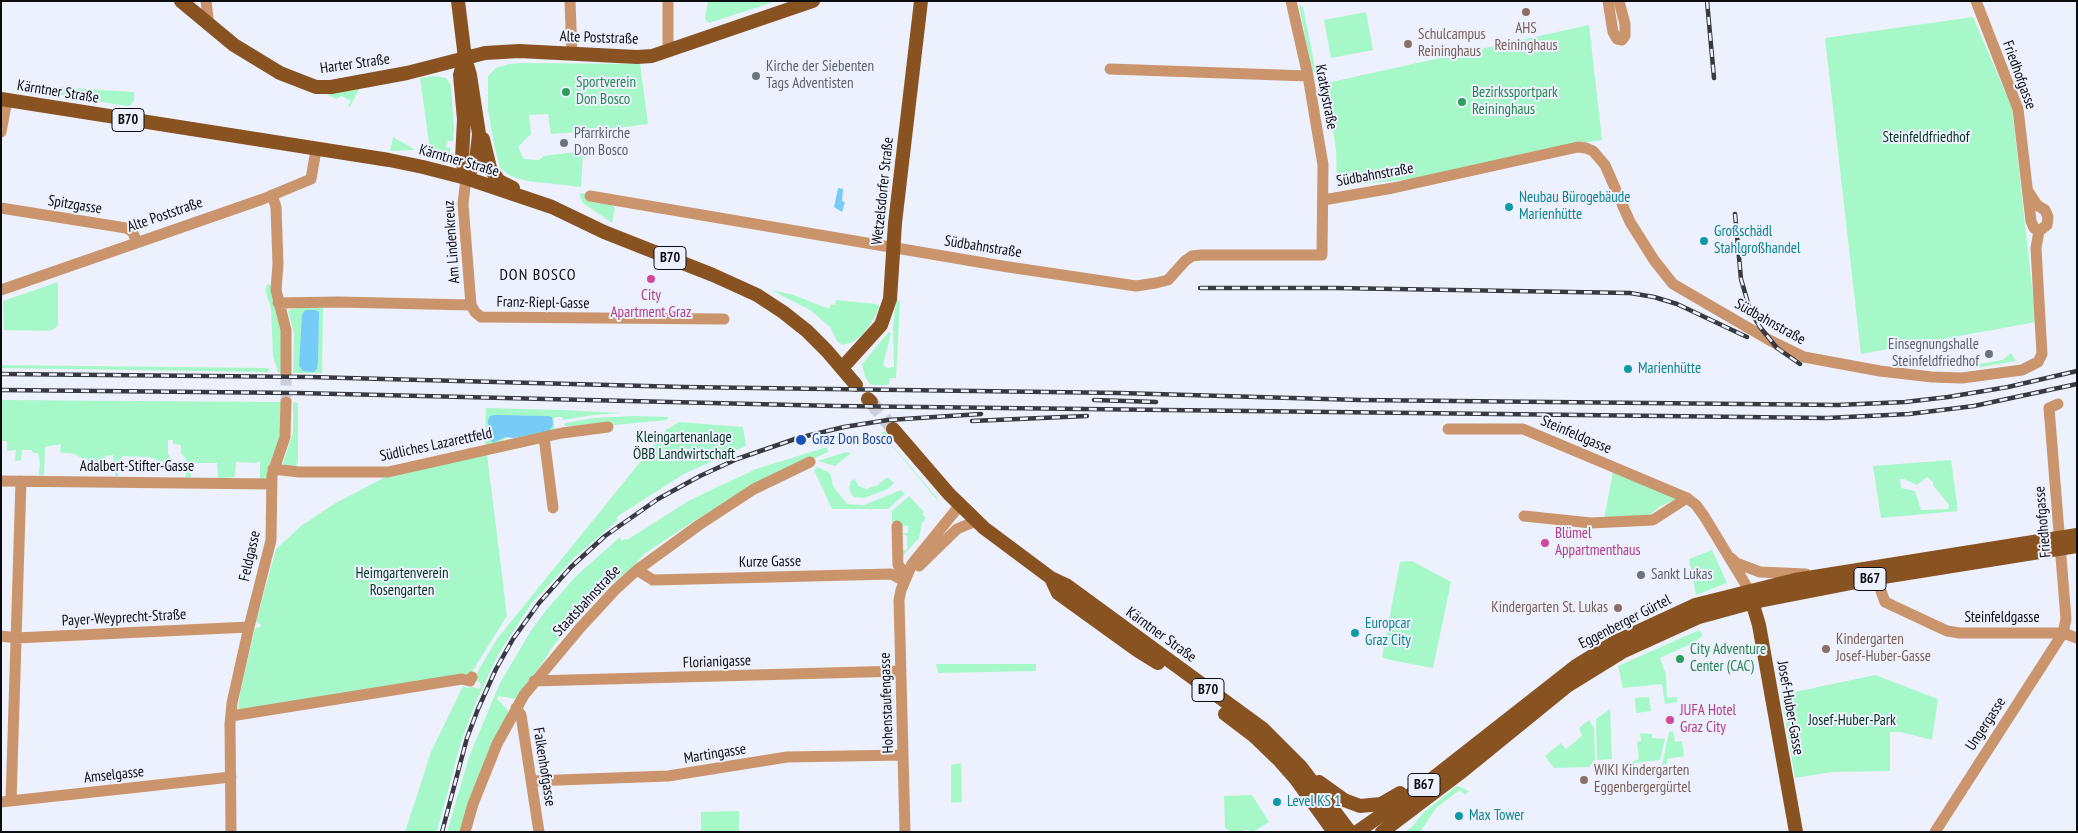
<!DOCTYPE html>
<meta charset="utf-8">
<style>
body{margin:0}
#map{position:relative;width:2078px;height:833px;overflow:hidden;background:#edf1fd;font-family:"PT Sans Narrow",sans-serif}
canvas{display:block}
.frame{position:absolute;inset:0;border:2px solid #0b0c10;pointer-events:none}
</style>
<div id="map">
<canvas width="2078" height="833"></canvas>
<div class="frame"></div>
</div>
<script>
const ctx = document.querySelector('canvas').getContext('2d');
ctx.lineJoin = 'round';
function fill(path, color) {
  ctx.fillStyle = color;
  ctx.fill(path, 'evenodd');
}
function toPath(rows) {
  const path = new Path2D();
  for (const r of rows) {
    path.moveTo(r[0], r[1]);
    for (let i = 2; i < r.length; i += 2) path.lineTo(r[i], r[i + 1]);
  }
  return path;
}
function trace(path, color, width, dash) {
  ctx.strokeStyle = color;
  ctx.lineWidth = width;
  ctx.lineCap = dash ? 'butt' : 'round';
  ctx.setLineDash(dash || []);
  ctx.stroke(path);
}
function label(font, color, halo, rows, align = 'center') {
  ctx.font = font + ' "PT Sans Narrow",sans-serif';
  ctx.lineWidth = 4;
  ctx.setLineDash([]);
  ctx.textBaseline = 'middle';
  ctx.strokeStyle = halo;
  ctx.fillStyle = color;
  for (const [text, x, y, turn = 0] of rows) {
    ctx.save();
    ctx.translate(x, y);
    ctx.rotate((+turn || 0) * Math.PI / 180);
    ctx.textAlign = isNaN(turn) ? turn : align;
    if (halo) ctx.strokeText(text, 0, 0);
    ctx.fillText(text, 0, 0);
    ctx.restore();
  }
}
const green = toPath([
 [708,1,777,1,709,23,705,19],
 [1299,5,1303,7,1316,72,1312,71],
 [1366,12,1373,50,1331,58,1324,20],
 [1973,17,2012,108,2036,322,1861,354,1825,38],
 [1589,25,1602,140,1581,143,1433,177,1337,186,1336,149,1331,120,1322,84],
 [522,63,640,64,648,124,596,131,551,134,548,114,529,115,531,134,518,147,524,159,539,160,544,156,583,151,581,187,527,181,511,176,500,168,494,144,488,110,488,76,496,68,509,64],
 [434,76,446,78,451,85,454,129,453,141,447,141,446,147,451,148,449,154,442,156,426,152,429,143,420,78],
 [24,85,134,92,134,100,131,105,126,106,20,88],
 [359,89,350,107,348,106,351,101,341,96,336,99,328,95,328,93],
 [393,137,414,149,414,150,390,151],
 [584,193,590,202,612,205,615,208,612,223,583,203,579,194],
 [58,282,58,325,54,329,50,331,4,330,3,301],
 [268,284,272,286,281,330,281,373,278,372,273,356,271,309,265,289],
 [771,290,794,295,829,309,831,304,835,305,836,300,876,304,880,307,870,325,862,335,853,342,842,345,837,341,830,327,810,310],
 [896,300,900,301,896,378,890,378,889,384,887,385,874,385,870,384,865,377,862,364,889,332,891,333,883,365,887,368,894,367,893,327],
 [298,308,323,308,322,373,293,373,294,334,288,310],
 [2011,353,2016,361,1975,368,1973,365,2002,360],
 [1,365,267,368,269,369,269,372,1,368],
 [1,400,281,402,280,433,278,443,268,468,267,478,260,479,260,461,256,463,236,462,235,477,218,478,217,463,191,463,191,477,186,478,186,459,181,453,181,445,173,444,173,440,168,440,168,454,173,462,163,462,149,457,122,456,121,464,117,464,118,476,115,476,113,455,105,456,108,462,89,462,86,458,81,458,74,454,60,452,61,444,45,447,44,476,39,475,40,462,38,453,33,453,32,450,22,450,21,460,15,461,16,450,7,451,7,441,1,441],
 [293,402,298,403,298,462,296,466,285,466,283,463,293,433],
 [486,408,562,410,621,413,593,415,563,420,562,417,556,417,554,418,554,427,555,428,554,431,517,437,511,435,495,445,485,446],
 [633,416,669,417,666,420,615,425,564,426,565,423,593,418],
 [679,422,743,427,746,446,684,474,618,516,616,518,618,520,575,557,531,604,498,655,476,702,461,742,437,832,405,832,431,752,463,686,467,688,472,687,480,689,481,684,474,678,497,639,666,430],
 [881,432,886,432,894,447,937,498,937,500],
 [827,447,828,452,740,493,691,523,644,554,632,568,604,590,580,616,553,646,544,661,515,699,499,696,497,699,508,710,507,716,460,832,447,832,469,757,499,685,530,632,547,609,576,576,620,537,622,541,625,539,627,540,690,500,756,469],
 [846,452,851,453,835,466,818,461],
 [487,454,507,616,470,675,241,712,238,707,241,689,255,628,260,627,261,624,256,622,276,549,301,526,334,504,389,475],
 [1951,460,1958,511,1881,518,1873,466],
 [1927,477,1933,482,1933,485,1949,505,1948,509,1921,510,1915,491,1901,488,1900,479,1904,479,1917,485],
 [817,467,830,473,833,486,847,504,864,505,901,490,905,494,888,509,832,509,814,470],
 [1613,472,1678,498,1659,507,1648,517,1604,519],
 [886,478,889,478,894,483,888,489,864,498,853,497,850,491,849,487,851,481,854,479,859,486,866,489,878,485],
 [909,496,924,512,922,514,926,518,922,523,919,538,900,559,902,550,907,550,907,536,901,533,908,533,908,526,900,526,900,522,892,522,892,511],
 [1712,550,1727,583,1696,595,1689,559],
 [1412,561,1451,582,1433,668,1390,660,1382,657,1400,562],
 [1697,631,1701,631,1702,636,1693,643,1660,658,1666,675,1667,698,1677,697,1677,702,1665,704,1662,684,1623,688,1618,666],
 [936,664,1036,664,1036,671,938,673],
 [1875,675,1938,699,1932,740,1901,732,1890,732,1890,771,1832,772,1795,778,1781,695],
 [1649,697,1651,711,1636,713,1635,698],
 [1610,709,1612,759,1597,760,1596,719],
 [1589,720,1594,728,1595,760,1593,760,1593,764,1590,765,1590,767,1554,768,1545,756,1561,743,1566,749,1582,736,1579,728],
 [1673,731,1675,742,1682,741,1684,756,1667,759,1667,764,1662,765,1669,732],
 [1640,733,1652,734,1652,738,1665,739,1660,760,1634,763,1635,768,1633,768,1632,762,1639,759,1637,742,1641,741],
 [961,763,962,802,951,803,951,765],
 [1457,786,1469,791,1465,795,1460,790,1437,807,1420,832,1405,832,1413,826,1423,813],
 [1252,795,1269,822,1253,832,1247,830,1233,832,1225,828,1224,796],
 [739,811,739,832,701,832,701,812]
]);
const water = toPath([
 [838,188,843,189,842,201,845,202,842,212,834,207],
 [305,310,316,310,319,312,318,361,317,369,314,372,303,371,299,366,302,315],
 [495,415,548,416,552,417,553,425,549,431,514,438,505,437,493,443,489,438,488,420,490,416]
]);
const minorTunnel = toPath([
 [286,402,286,373]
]);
const majorTunnel = toPath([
 [871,402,893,429]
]);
const minor = toPath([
 [206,1,208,18,206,22],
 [570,1,572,54],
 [668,1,668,43,670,50],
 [1608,1,1613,32,1617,39,1622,40,1625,36,1625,24,1619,1],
 [1976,1,2018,109,2031,221,2034,228,2039,231],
 [1110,69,1308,76],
 [1,132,7,100],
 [466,178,463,204,471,305,475,312,481,317,724,319],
 [272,195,276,207,278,264,276,290,286,330,286,373],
 [590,196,1002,266,1136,286,1156,283,1168,280,1185,261,1192,256,1201,255,1322,255,1323,165,1308,76,1291,1],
 [1323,200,1393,188,1578,147,1586,148,1593,151,1605,165,1630,222,1654,260,1673,284,1771,341,1804,357,1880,371,1932,377,1962,378,2022,370,2038,362,2042,354,2036,248,2039,231,2047,225,2048,217,2045,210,2037,205,2028,191],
 [1,208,126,228,132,231,137,242],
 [1,290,263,199,311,179,316,150],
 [278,303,338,302,471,305],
 [1448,429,1523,429,1687,498,1696,505,1704,516,1749,590],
 [544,437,553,508],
 [273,469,299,472,388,472,562,433,608,427],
 [1,481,272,484],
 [1524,516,1591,523,1653,520,1687,498],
 [897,526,898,565,907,575],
 [1731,558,1736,563,1760,572,1806,574],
 [919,566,957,529,976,521],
 [637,570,653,580,891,574,904,581],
 [1881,591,1885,602,1947,631,1960,633,2063,633,2077,638],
 [1,636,16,638,249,627],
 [534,681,901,671],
 [516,708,521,715,539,832],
 [231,716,462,679,470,681,472,677],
 [532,781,668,776,787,757,903,755],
 [11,801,21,481],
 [1,802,231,777],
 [231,832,230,724,232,703,249,627,271,540,272,475,285,437,286,402],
 [465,832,473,804,497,744,524,695,580,628,615,590,637,570,699,525,754,489,810,462],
 [905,832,899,600,901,590,912,564,960,505],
 [1935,832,2063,633,2066,619,2049,408,2058,404]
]);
const major = toPath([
 [181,1,234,45,280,73,316,87,331,87,407,73,485,53,519,51,637,57,652,56,813,1],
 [458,1,465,58,470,75,479,134,476,161,466,178],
 [465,58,460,75,464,119,462,159,466,178],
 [1,99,389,160,423,167,466,178,552,207,604,232,713,275,757,295,783,312,807,331,827,351,856,385],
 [483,139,490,168,499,181,513,188],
 [842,368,881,325,890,299,895,223,921,1],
 [868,399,871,402],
 [893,429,949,494,984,528,1051,578,1066,585,1263,729,1301,767,1350,832],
 [1051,578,1058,593,1137,650,1158,663],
 [1750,595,1759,625,1796,832],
 [1225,714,1254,736,1280,761,1295,778,1334,832],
 [1319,782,1344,800,1360,806,1381,804,1400,793],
 [1357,832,1423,786,1576,666,1615,642,1695,605,1795,580,2077,535],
 [1382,832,1460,773,1567,686,1622,652,1699,617,1754,602,1877,578,2077,546]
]);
const rail = toPath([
 [1707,1,1714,78],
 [1735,214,1741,279,1750,310,1760,327,1777,348,1800,364],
 [1200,288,1336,288,1630,293,1654,297,1677,304,1747,337],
 [1,374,310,377,683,387,1120,393,1360,400,1838,405,1905,402,1948,397,2008,387,2077,371],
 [1,390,298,393,836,406,1827,418,1909,414,1974,406,2077,384],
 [1094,400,1156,402],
 [972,421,1087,416],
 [442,832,467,738,478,709,496,669,513,639,539,603,571,567,605,536,658,499,700,476,737,459,798,438,844,427,888,420,981,414]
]);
const markers = [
 [1526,12,5,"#8d6e63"],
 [1408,44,5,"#8d6e63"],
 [756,76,5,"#6b7280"],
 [566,92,5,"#2e9e5b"],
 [1462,102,5,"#2e9e5b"],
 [564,143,5,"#6b7280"],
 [1509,207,5,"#0f9aa8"],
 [1704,241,5,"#0f9aa8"],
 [651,279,5,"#d1479c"],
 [1989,354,5,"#6b7280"],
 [1628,369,5,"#0f9aa8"],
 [801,440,6,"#1a4fb4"],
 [1545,543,5,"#d1479c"],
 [1641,575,5,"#6b7280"],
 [1618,608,5,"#8d6e63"],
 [1355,633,5,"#0f9aa8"],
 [1826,649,5,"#8d6e63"],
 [1680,659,5,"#2e9e5b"],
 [1670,720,5,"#d1479c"],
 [1584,780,5,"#8d6e63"],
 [1277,802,5,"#0f9aa8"],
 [1459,816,5,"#0f9aa8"]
];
const shields = [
 [128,120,32],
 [670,258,32],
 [1870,579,32],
 [1208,690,32],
 [1424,785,32]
];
const shieldNames = [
 ["B70",128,120],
 ["B70",670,258],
 ["B67",1870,579],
 ["B70",1208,690],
 ["B67",1424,785]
];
const educationNames = [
 ["AHS",1526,29,"center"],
 ["Reininghaus",1526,46,"center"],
 ["Schulcampus",1418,35],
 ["Reininghaus",1418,52],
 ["Kindergarten St. Lukas",1608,608,"right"],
 ["Kindergarten",1836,640],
 ["Josef-Huber-Gasse",1836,657],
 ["WIKI Kindergarten",1594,771],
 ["Eggenbergergürtel",1594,788]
];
const streetNames = [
 ["Alte Poststraße",599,38,2],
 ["Harter Straße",355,64,-8],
 ["Friedhofgasse",2019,75,70],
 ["Kärntner Straße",58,92,9],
 ["Kratkystraße",1326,97,79],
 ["Kärntner Straße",459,161,16],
 ["Südbahnstraße",1375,175,-10],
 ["Wetzelsdorfer Straße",883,191,-84],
 ["Spitzgasse",75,205,9],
 ["Alte Poststraße",165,215,-19],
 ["Am Lindenkreuz",452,242,-94],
 ["Südbahnstraße",983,247,9],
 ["Franz-Riepl-Gasse",543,303,1],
 ["Südbahnstraße",1770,322,29],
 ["Steinfeldgasse",1576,435,23],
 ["Südliches Lazarettfeld",436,445,-12],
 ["Adalbert-Stifter-Gasse",137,467],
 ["Friedhofgasse",2043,522,-95],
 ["Feldgasse",250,556,-77],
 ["Kurze Gasse",770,562,-1],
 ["Staatsbahnstraße",587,601,-47],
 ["Payer-Weyprecht-Straße",124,618,-3],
 ["Steinfeldgasse",2002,618],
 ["Eggenberger Gürtel",1625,622,-27],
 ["Kärntner Straße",1161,635,36],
 ["Florianigasse",717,662,-2],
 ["Hohenstaufengasse",887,703,-92],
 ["Josef-Huber-Gasse",1790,708,80],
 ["Ungergasse",1986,724,-57],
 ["Martingasse",715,754,-9],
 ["Falkenhofgasse",544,767,81],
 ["Amselgasse",114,775,-6]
];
const worshipNames = [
 ["Kirche der Siebenten",766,67],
 ["Tags Adventisten",766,84],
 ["Pfarrkirche",574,134],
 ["Don Bosco",574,151],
 ["Einsegnungshalle",1979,345,"right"],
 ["Steinfeldfriedhof",1979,362,"right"],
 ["Sankt Lukas",1651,575]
];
const leisureNames = [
 ["Sportverein",576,83],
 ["Don Bosco",576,100],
 ["Bezirkssportpark",1472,93],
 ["Reininghaus",1472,110],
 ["City Adventure",1690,650],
 ["Center (CAC)",1690,667]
];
const parkNames = [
 ["Steinfeldfriedhof",1926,138],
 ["Kleingartenanlage",684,438],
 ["ÖBB Landwirtschaft",684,455],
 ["Heimgartenverein",402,574],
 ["Rosengarten",402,591],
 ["Josef-Huber-Park",1852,721]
];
const cultureNames = [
 ["Neubau Bürogebäude",1519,198],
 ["Marienhütte",1519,215],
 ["Großschädl",1714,232],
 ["Stahlgroßhandel",1714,249],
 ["Marienhütte",1638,369],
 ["Europcar",1365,624],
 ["Graz City",1365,641],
 ["Level KS 1",1287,802],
 ["Max Tower",1469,816]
];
const hotelNames = [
 ["City",651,296,"center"],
 ["Apartment Graz",651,313,"center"],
 ["Blümel",1555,534],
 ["Appartmenthaus",1555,551],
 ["JUFA Hotel",1680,711],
 ["Graz City",1680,728]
];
const transitNames = [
 ["Graz Don Bosco",812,440]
];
const neighbourhoodNames = [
 ["DON BOSCO",538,275]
];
fill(green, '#a7f8c8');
fill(water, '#76cbf7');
trace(minorTunnel, '#cbcfd9', 11, [11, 5.5]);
trace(majorTunnel, '#cbcfd9', 14, [14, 7]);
trace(minor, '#ca956c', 11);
trace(major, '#895221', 14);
trace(rail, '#383a3f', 4.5);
trace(rail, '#edf1fd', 2.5, [8]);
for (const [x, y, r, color] of markers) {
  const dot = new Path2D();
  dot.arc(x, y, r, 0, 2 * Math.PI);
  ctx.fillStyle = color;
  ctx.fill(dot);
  trace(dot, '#edf1fd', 2);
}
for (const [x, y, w] of shields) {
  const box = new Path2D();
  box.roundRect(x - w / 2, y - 11.5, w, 23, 4);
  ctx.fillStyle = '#edf1fd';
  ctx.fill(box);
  trace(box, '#0b0c10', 1);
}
label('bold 14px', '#0b0c10', null, shieldNames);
label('15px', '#785e54', '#edf1fd', educationNames, 'left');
label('15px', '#0b0c10', '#edf1fd', streetNames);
label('15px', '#5b616d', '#edf1fd', worshipNames, 'left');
label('15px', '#27864d', '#edf1fd', leisureNames, 'left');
label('15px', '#05351e', '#edf1fd', parkNames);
label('15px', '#0d838f', '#edf1fd', cultureNames, 'left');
label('15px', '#b23c85', '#edf1fd', hotelNames, 'left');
label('15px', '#164399', '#edf1fd', transitNames, 'left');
ctx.letterSpacing = '1px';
label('16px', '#0b0c10', '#edf1fd', neighbourhoodNames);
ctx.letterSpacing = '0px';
</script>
